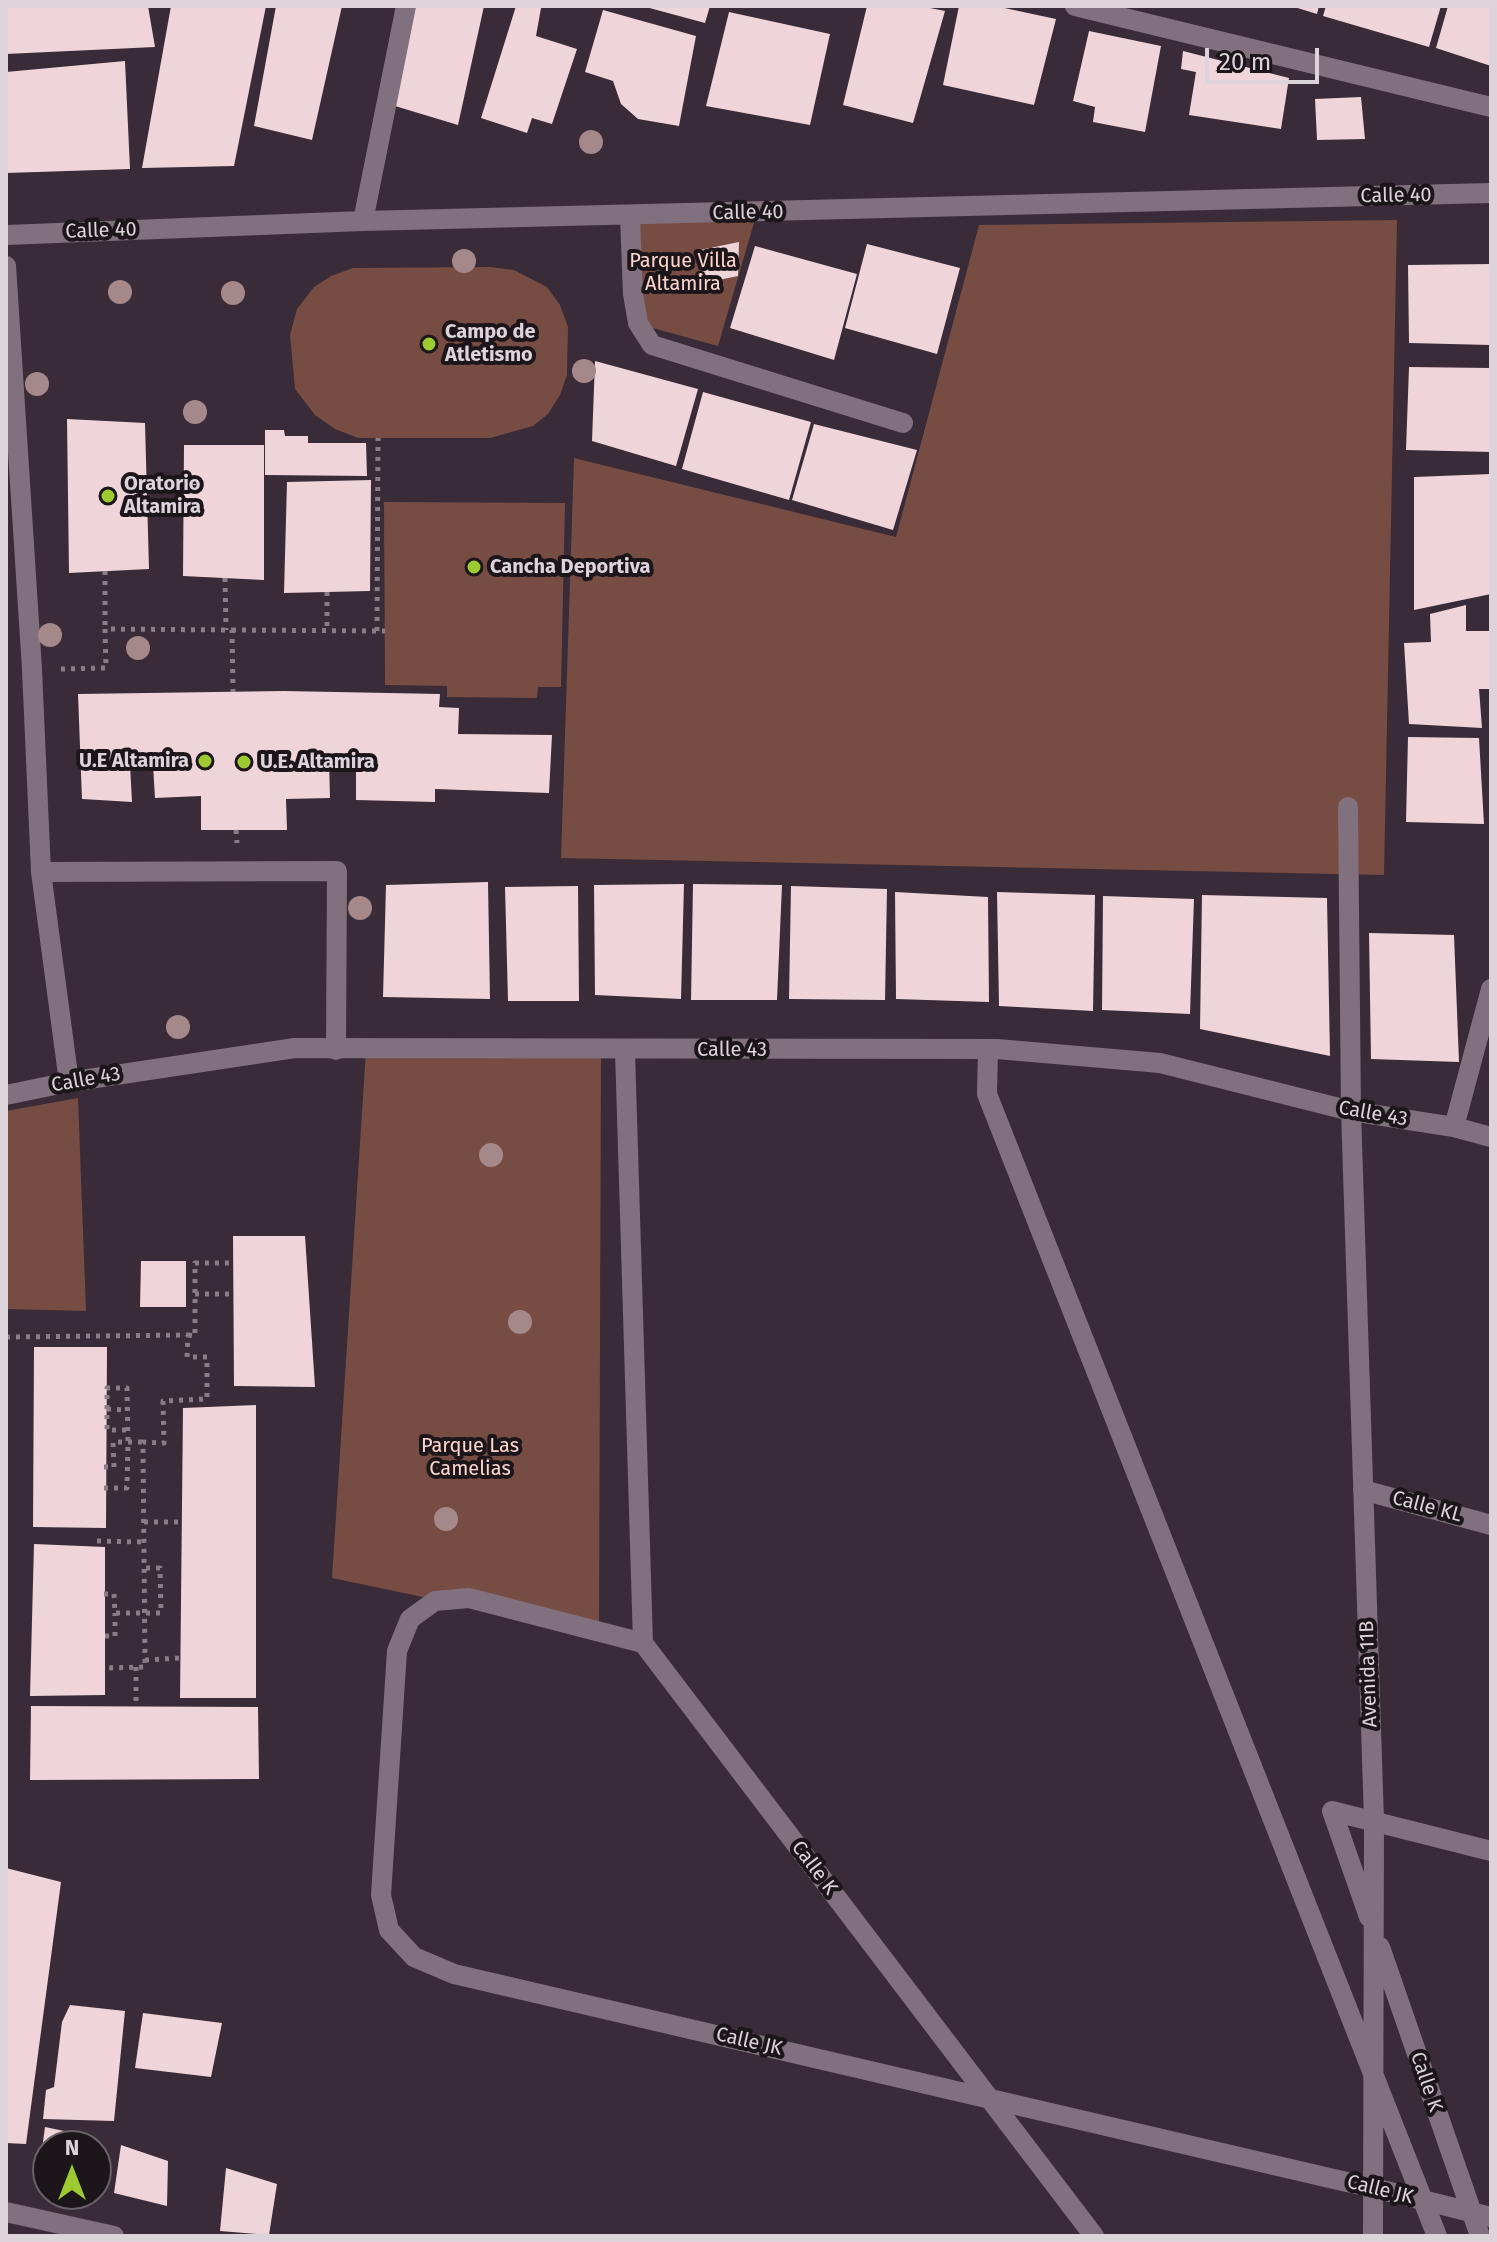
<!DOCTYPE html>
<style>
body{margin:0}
#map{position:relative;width:1497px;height:2242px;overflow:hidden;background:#392b37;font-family:"Fira Sans",sans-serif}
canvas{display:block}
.frame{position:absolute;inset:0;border:8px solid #ddd3db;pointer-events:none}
.north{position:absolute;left:32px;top:2130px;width:80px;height:80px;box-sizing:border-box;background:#1c161b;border:2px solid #696268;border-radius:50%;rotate:0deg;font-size:22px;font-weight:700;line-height:32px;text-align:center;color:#ddd3db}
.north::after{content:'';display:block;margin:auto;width:28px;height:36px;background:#9dca30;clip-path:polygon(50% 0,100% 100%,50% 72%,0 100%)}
.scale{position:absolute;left:1205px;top:48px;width:114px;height:36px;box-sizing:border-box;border:4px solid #ddd3db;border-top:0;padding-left:10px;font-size:24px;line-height:28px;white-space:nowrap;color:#ddd3db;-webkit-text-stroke:6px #1c161b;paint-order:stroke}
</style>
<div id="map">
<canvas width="1497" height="2242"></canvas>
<div class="frame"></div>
<div class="north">N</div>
<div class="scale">20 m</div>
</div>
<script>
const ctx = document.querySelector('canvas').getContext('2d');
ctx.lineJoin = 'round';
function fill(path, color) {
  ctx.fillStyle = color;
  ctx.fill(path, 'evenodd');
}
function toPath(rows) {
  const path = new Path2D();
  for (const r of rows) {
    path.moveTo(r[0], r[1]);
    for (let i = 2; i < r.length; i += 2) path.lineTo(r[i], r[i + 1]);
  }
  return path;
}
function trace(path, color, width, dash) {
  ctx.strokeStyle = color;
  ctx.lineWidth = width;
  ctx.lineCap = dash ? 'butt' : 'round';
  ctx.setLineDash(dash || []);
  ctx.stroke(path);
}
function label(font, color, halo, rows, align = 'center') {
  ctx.font = font + ' "Fira Sans",sans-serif';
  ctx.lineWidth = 8;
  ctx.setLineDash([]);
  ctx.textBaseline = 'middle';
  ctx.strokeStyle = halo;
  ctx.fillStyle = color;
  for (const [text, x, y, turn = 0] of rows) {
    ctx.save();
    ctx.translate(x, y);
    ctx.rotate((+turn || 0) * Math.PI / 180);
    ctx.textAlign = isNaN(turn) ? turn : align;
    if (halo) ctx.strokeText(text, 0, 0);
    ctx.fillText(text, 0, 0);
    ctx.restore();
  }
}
const green = toPath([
 [756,216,718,346,631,322,627,220],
 [1397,220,1384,875,561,858,574,458,896,537,979,225],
 [490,267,514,270,547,287,560,305,568,327,567,375,560,395,548,414,533,426,490,438,358,438,335,429,315,415,295,389,290,335,297,309,314,287,331,276,353,268],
 [384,502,565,503,561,687,538,687,537,698,447,697,447,686,385,685],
 [366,1050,601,1051,599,1634,332,1578],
 [78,1098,86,1311,6,1309,6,1111]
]);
const building = toPath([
 [6,6,148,6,155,47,6,54],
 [171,6,266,6,234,166,142,168],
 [276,6,342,6,312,140,254,126],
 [411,6,484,6,458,125,395,106],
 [516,6,541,8,536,36,577,49,552,124,532,118,527,133,481,118],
 [642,6,710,6,705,23],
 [867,6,920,6,945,11,913,123,843,105],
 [959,6,995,6,1056,19,1034,105,943,85],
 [1291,6,1319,6,1317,14],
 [1326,6,1441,6,1429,47,1323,16],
 [1448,6,1491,6,1491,66,1436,48],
 [603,10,696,36,679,126,638,119,621,104,613,81,585,72],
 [729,12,830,34,810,125,706,106],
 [1089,31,1161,46,1145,132,1093,122,1095,107,1073,101],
 [1183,51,1289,78,1281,129,1189,115,1196,72,1181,69],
 [125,61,130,169,6,173,6,72],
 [1361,97,1365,139,1317,140,1315,99],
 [739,242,738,276,699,284,700,250],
 [867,244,960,268,937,354,845,328],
 [755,246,857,274,834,360,730,328],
 [1491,264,1491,345,1409,343,1408,265],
 [595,361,698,389,676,466,592,441],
 [1409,367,1491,368,1491,452,1406,450],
 [703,392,811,422,789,500,682,469],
 [67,419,145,423,149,569,69,573],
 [814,424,917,450,893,530,792,500],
 [265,430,284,430,285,436,308,436,308,443,366,443,367,476,265,475],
 [184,445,264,445,264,580,183,576],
 [1491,474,1491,594,1414,610,1414,477],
 [371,480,370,591,284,593,287,482],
 [1466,605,1466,631,1491,631,1491,689,1479,689,1482,728,1409,724,1404,643,1431,642,1430,614],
 [284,691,440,694,439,707,459,708,458,734,552,735,549,793,435,789,435,802,356,800,356,762,329,760,330,798,286,799,287,830,201,830,201,796,155,798,153,765,130,765,132,802,82,799,78,694],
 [1408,737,1479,738,1484,824,1406,822],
 [488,882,490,999,383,997,386,885],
 [684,884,681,999,595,995,594,885],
 [693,884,782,885,777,1000,691,1000],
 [578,886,579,1001,508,1001,505,887],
 [791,886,887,889,885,1000,789,999],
 [895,892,988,897,989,1002,896,999],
 [997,892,1095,895,1093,1011,999,1006],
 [1202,895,1327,898,1330,1056,1200,1029],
 [1103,896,1194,899,1190,1014,1102,1010],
 [1369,933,1454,935,1459,1062,1371,1059],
 [233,1236,305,1236,315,1387,234,1386],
 [141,1261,186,1261,186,1307,140,1307],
 [34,1347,107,1347,106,1528,33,1527],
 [256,1405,256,1698,180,1698,183,1408],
 [34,1544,105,1547,105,1695,30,1696],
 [31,1706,258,1707,259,1779,30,1780],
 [6,1868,61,1882,26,2144,6,2143],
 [70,2005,125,2011,114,2121,43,2119,46,2090,54,2087,62,2022],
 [143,2013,222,2023,211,2077,135,2068],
 [45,2127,69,2132,69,2146,48,2146,48,2187,37,2187],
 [121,2145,168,2161,167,2206,114,2193],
 [226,2168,277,2184,269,2235,220,2231]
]);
const path = toPath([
 [105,571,105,629],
 [225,578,226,630],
 [327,592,327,631],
 [232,630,385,631],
 [377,631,378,438],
 [61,669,106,668,105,629,232,630,233,692],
 [236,830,237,843],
 [195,1294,233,1294],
 [188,1335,195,1336,195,1263,233,1263],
 [6,1337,188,1335,187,1357,207,1357,207,1399,163,1401,164,1443,143,1442,145,1667,105,1668],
 [107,1409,127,1410],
 [104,1467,114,1467,113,1442,143,1442],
 [104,1488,127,1488,128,1442,127,1388,107,1388,107,1430,127,1430],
 [144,1522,181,1522],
 [97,1541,144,1542],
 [104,1594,114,1594,115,1613,161,1613,160,1568,145,1568],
 [105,1636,115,1636,115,1613],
 [145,1660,180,1658],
 [136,1667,136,1706]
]);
const service = toPath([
 [6,266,32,669,41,872,337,871,336,1050],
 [41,872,69,1082]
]);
const minor = toPath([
 [1075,6,1491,107],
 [630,216,633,294,638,323,652,345,903,423],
 [363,221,406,6],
 [6,235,363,221,1491,193],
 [1348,807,1351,1111,1374,1820,1373,2236],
 [988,1049,987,1094,1437,2236],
 [625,1051,643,1643],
 [6,1095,69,1082,295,1048,997,1049,1160,1063,1351,1111,1454,1127,1491,1137],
 [1454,1127,1491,989],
 [1363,1490,1491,1525],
 [1369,1917,1332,1811,1491,1851],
 [1380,1947,1480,2236],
 [6,2212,114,2236],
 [1094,2236,643,1643,469,1598,435,1601,410,1619,397,1651,381,1895,389,1930,414,1957,454,1974,1338,2180,1374,2188,1491,2217]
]);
const trees = [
 [591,142],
 [464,261],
 [120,292],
 [233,293],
 [584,371],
 [37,384],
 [195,412],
 [50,635],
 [138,648],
 [360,908],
 [178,1027],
 [491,1155],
 [520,1322],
 [446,1519]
];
const markers = [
 [429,344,8,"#9dca30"],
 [108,496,8,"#9dca30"],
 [474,567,8,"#9dca30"],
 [205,761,8,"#9dca30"],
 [244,762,8,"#9dca30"]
];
const streetNames = [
 ["Calle 40",1396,196,-1],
 ["Calle 40",748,213,-1],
 ["Calle 40",101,231,-2],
 ["Calle 43",732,1050],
 ["Calle 43",86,1080,-10],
 ["Calle 43",1373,1114,10],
 ["Calle KL",1427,1507,15],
 ["Avenida 11B",1369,1674,-92],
 ["Calle K",814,1868,53],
 ["Calle JK",749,2042,13],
 ["Calle K",1426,2082,71],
 ["Calle JK",1380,2190,14]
];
const parkNames = [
 ["Parque Villa",683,261],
 ["Altamira",683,284],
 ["Parque Las",470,1446],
 ["Camelias",470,1469]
];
const poiNames = [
 ["Campo de",445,332],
 ["Atletismo",445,355],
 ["Oratorio",124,484],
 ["Altamira",124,507],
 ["Cancha Deportiva",490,567],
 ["U.E Altamira",189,761,"right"],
 ["U.E. Altamira",260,762]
];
fill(green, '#774c43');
fill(building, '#efd4da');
trace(path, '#8a7d88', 5, [4, 6]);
trace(service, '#81707e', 20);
trace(minor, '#81707e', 20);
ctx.fillStyle = '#a58889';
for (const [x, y] of trees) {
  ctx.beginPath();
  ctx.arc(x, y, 12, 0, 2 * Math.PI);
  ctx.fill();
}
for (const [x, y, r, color] of markers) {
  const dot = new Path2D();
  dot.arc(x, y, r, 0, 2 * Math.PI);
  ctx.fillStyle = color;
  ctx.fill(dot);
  trace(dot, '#1c161b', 3);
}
label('20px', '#ddd3db', '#1c161b', streetNames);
label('20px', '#fdd5cc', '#1c161b', parkNames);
label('bold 20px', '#ddd3db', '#1c161b', poiNames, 'left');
</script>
